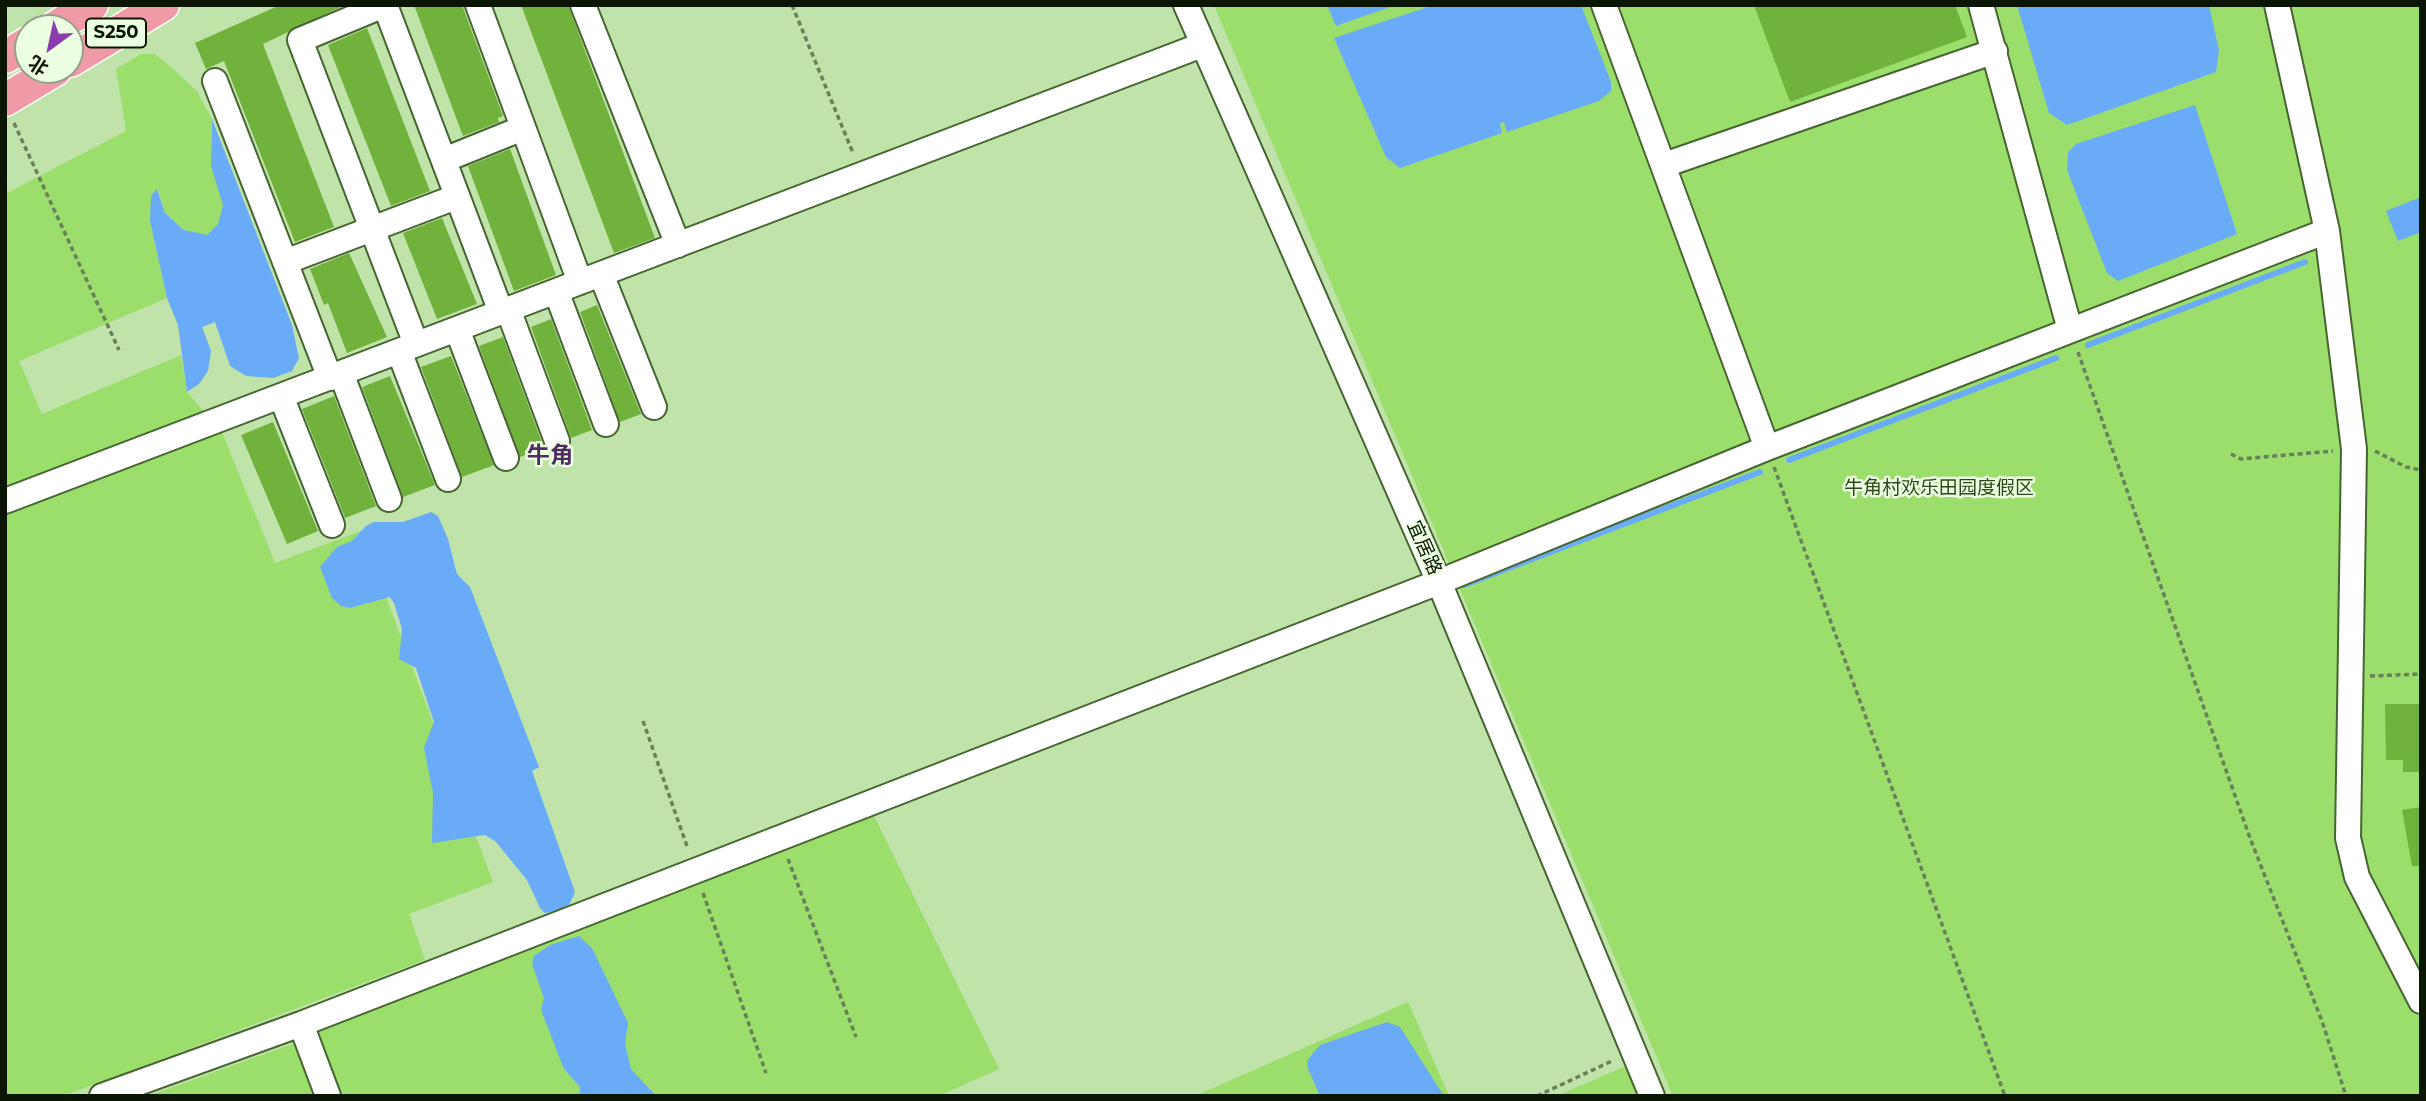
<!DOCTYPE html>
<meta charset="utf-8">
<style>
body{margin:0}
#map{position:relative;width:2426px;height:1101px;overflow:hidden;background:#bfe3a9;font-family:Montserrat,"Noto Sans SC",sans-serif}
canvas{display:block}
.frame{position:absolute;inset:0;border:7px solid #0a1603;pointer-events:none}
.north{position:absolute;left:14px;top:14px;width:70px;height:70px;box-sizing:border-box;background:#ecfee1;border:2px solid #92a188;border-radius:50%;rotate:213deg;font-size:19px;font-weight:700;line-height:28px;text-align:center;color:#0a1603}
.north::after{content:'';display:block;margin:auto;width:24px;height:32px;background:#8b3dae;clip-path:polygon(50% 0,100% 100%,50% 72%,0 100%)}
</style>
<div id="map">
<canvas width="2426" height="1101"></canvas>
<div class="frame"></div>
<div class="north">北</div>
</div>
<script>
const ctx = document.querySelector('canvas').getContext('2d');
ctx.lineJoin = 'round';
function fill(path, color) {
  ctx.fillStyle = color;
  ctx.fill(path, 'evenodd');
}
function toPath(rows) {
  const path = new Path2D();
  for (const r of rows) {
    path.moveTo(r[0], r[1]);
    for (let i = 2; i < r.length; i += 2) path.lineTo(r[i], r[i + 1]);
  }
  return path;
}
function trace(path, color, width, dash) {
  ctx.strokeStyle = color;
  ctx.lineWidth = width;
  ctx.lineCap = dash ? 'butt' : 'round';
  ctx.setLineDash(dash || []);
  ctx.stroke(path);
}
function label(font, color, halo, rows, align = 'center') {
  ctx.font = font + ' Montserrat,"Noto Sans SC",sans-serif';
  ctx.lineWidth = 5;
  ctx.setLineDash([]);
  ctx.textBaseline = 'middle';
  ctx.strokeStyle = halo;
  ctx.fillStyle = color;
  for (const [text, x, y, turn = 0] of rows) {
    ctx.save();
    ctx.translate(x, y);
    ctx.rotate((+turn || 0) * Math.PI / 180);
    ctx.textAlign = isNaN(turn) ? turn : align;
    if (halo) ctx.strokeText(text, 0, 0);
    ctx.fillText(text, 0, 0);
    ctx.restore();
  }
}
const green = toPath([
 [1214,5,2421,5,2421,1096,1673,1096],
 [141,54,155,54,174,70,197,91,212,119,211,142,223,205,218,224,207,236,184,230,165,213,158,190,150,221,167,298,19,361,42,414,181,355,187,392,222,432,275,563,361,531,493,882,409,914,425,960,63,1096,5,1096,5,194,126,131,116,69],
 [873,814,999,1069,939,1096,334,1096,311,1031],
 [1408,1002,1449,1096,1195,1096],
 [295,1043,316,1096,148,1096],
 [1630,1064,1643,1096,1557,1096]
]);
const water = toPath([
 [1327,5,1396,5,1336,26],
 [1434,5,1581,5,1611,82,1611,91,1599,101,1507,132,1504,122,1500,123,1502,133,1400,168,1386,157,1334,38],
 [2017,5,2209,5,2219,50,2216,72,2067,125,2049,113],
 [2195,105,2237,234,2118,281,2107,273,2067,170,2068,152,2076,144],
 [212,119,292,325,299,358,292,371,273,378,246,376,230,366,215,322,202,327,211,351,208,371,199,384,187,392,178,325,167,298,150,221,151,196,157,189,165,213,184,230,207,235,218,224,223,205,211,166],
 [2421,197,2421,232,2398,241,2386,211],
 [431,512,438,516,448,539,457,574,470,587,539,767,532,771,575,892,569,905,555,911,545,913,540,908,527,880,496,842,485,835,432,843,433,793,424,748,434,722,416,668,399,659,402,629,394,603,390,597,350,608,341,606,332,598,320,567,337,547,352,541,366,526,374,522,403,522],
 [579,936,592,948,628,1023,625,1044,631,1069,656,1096,580,1096,580,1087,564,1069,541,1010,544,998,532,964,534,956,550,945],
 [1387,1022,1400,1027,1444,1096,1320,1096,1308,1069,1307,1061,1313,1053,1320,1045]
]);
const stream = toPath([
 [2088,345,2305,262],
 [1789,460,2056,358],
 [1464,585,1760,472]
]);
const building = toPath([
 [280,5,345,5,263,44,334,227,295,242,224,61,206,69,195,43],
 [414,5,462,5,503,116,498,118,499,122,463,136],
 [521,5,568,5,655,238,614,253],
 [1754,5,1955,5,1967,37,1790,102],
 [367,28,430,191,391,206,328,45],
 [510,149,556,275,514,291,468,166],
 [442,218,477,304,437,319,403,233],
 [349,253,387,337,347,353,328,303,324,305,310,269],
 [597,305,641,414,620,422,580,312],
 [551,319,592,430,571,438,531,327],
 [503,337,544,448,520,457,479,346],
 [451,356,494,465,462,477,421,367],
 [390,376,435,485,403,497,362,387],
 [334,396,376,506,345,518,302,409],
 [273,422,318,531,287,544,241,435],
 [2385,704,2421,704,2421,772,2403,772,2403,760,2386,760],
 [2421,807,2421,866,2412,866,2402,810]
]);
const path = toPath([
 [792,5,853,153],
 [14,123,119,350],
 [2078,352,2250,838,2322,1021,2346,1096],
 [2375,451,2406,467,2421,470],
 [2231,454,2241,459,2333,451],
 [1774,467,2005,1096],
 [2370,676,2421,674],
 [643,721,688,849],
 [788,859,856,1037],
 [703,893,766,1073],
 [1537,1096,1612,1061]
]);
const minor = toPath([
 [384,5,300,40,416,344],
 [385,5,501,312],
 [478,5,580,282],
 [583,5,678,245],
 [1186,5,1439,582,1652,1096],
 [1604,5,1767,448],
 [1981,5,2070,330],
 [2277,5,2327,231,2354,449,2348,838,2357,877,2421,1001],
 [215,81,330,378],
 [444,160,523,128],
 [1664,165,1995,51],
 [285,262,456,197],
 [601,274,654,407],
 [556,291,606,424],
 [508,309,557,441],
 [457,329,506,458],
 [399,351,448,479],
 [341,373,389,499],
 [281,396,332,525],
 [5,501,1202,45],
 [301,1024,328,1096],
 [102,1096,301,1024,1439,582,1767,448,2327,231]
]);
const major = toPath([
 [54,28,92,5],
 [5,57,28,43],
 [70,61,163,5],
 [5,100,55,70]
]);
const shields = [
 [116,33,60]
];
const shieldNames = [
 ["S250",116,33]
];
const parkNames = [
 ["牛角村欢乐田园度假区",1939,488]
];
const streetNames = [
 ["宜居路",1424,548,66]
];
const quarterNames = [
 ["牛角",550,456]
];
fill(green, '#9bde6b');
fill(water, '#6aabf8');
trace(stream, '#6aabf8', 6);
fill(building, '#71b23c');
trace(minor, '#466530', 28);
trace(major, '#fff', 35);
trace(path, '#69815a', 3.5, [5, 3.5]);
trace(minor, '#fff', 24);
trace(major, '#f09aa8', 32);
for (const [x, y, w] of shields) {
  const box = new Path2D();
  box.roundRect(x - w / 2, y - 14.5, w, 29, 5);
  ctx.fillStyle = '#ecfee1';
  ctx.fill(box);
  trace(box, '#0a1603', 2);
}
label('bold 18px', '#0a1603', null, shieldNames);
label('19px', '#2e481a', '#ecfee1', parkNames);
label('19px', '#0a1603', '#ecfee1', streetNames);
label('bold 23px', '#512c63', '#ecfee1', quarterNames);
</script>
